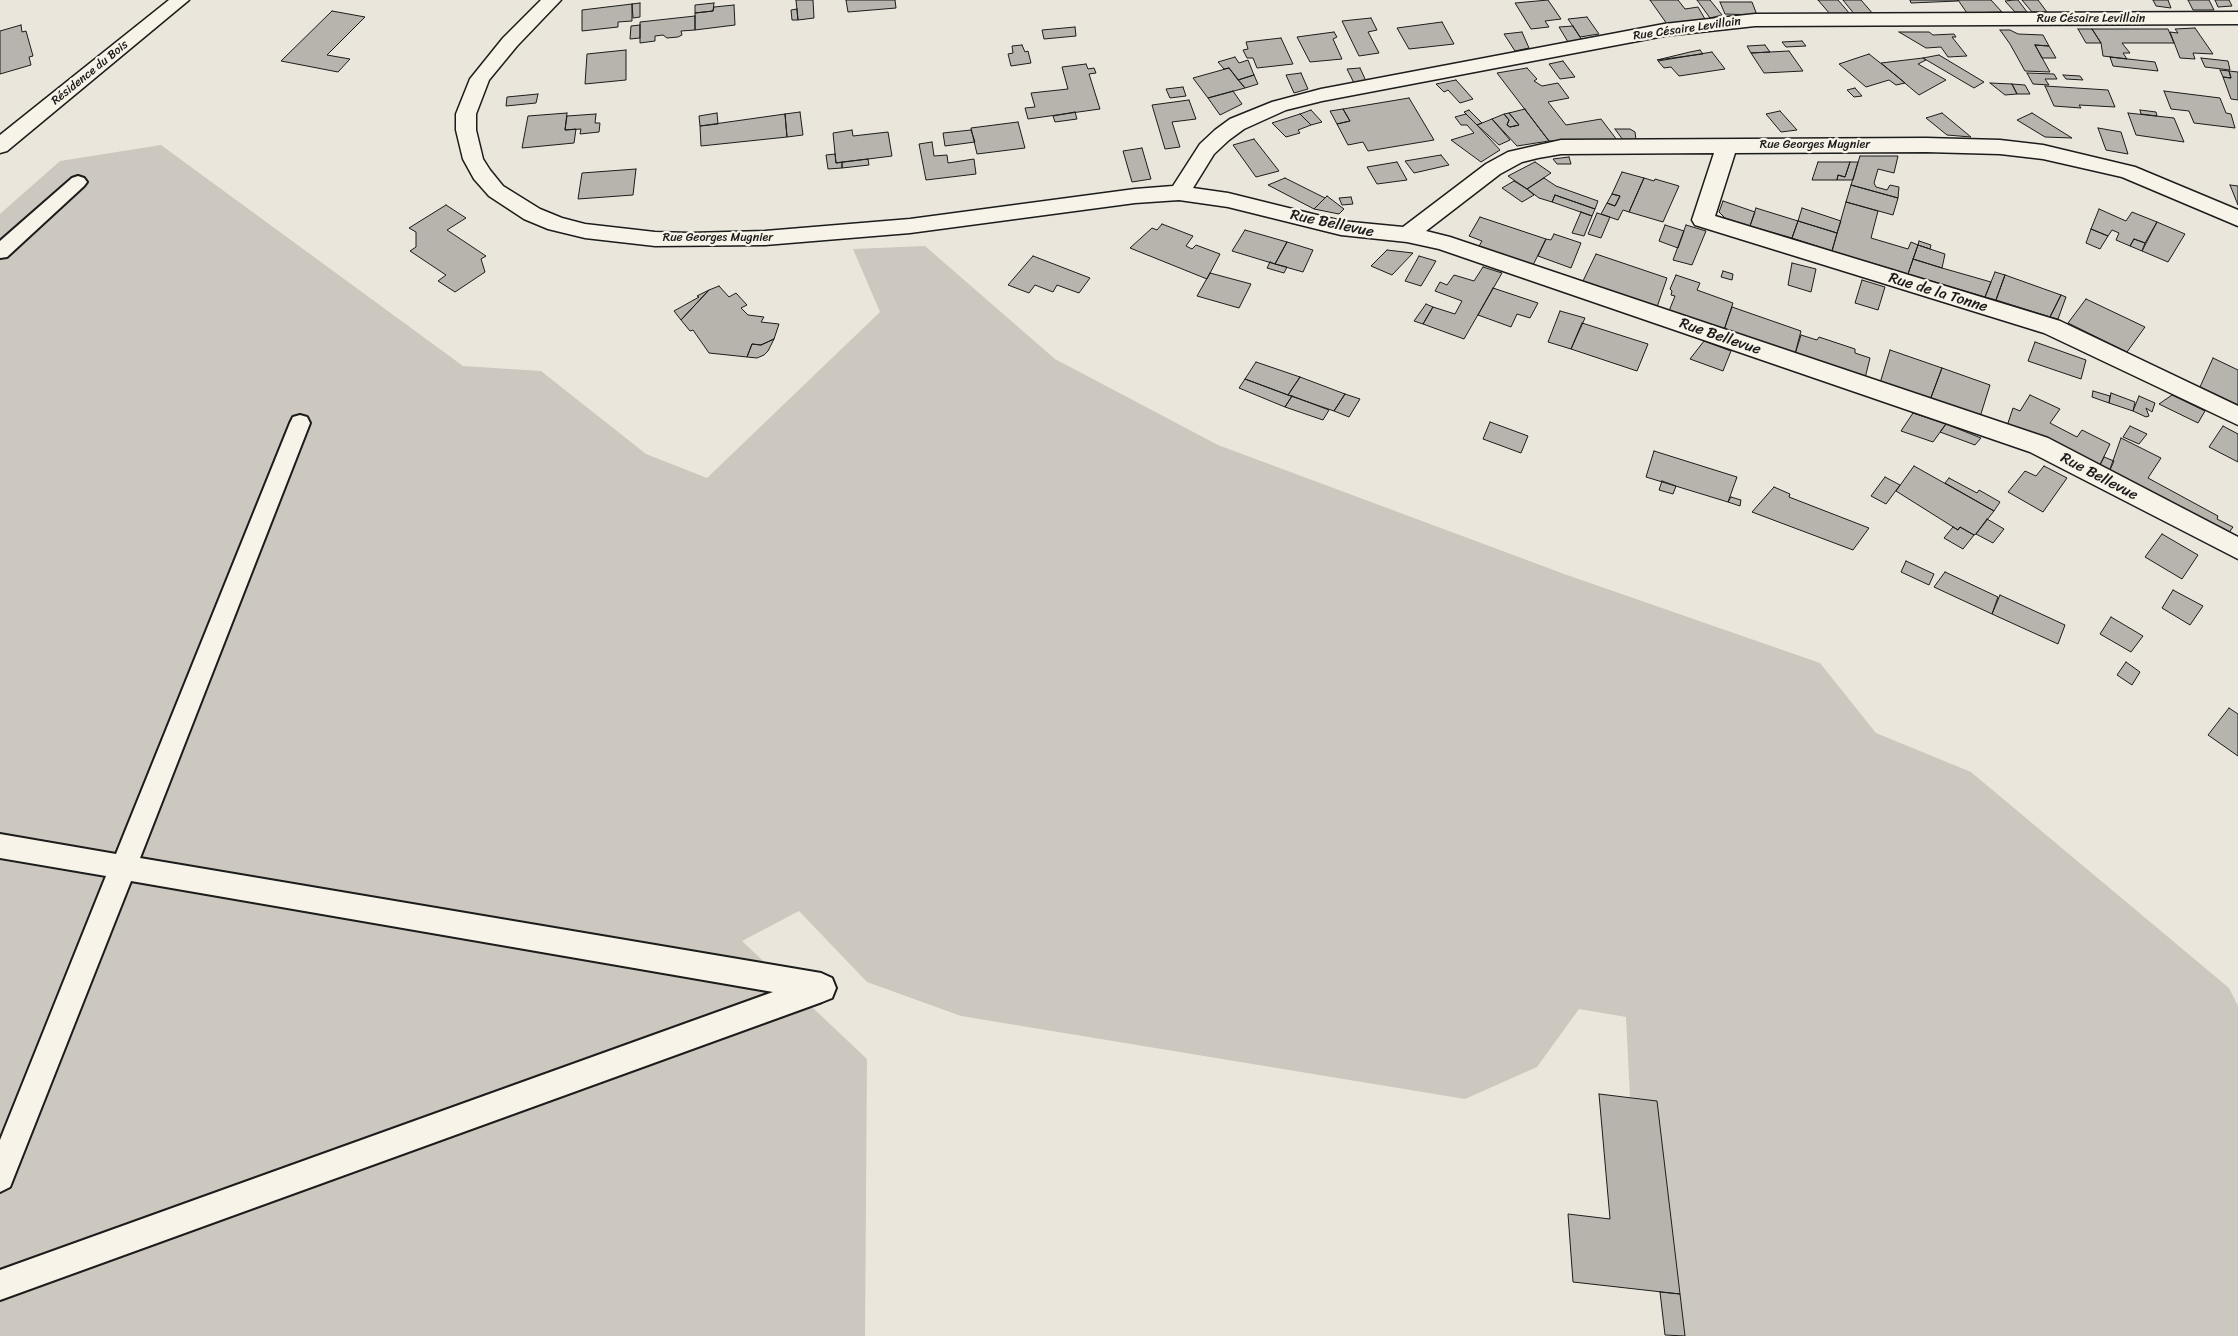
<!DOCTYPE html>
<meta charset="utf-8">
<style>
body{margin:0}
canvas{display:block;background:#eae6dc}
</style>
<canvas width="2238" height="1336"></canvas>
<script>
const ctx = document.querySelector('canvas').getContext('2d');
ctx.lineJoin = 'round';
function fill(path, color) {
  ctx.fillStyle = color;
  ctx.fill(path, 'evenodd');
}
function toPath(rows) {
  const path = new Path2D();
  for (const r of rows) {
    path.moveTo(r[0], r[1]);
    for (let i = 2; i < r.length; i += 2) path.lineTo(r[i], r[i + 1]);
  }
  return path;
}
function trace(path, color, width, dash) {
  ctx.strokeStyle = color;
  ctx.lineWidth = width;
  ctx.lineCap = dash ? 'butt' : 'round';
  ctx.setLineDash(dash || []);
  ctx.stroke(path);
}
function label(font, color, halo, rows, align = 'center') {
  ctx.font = font + ' Sriracha,sans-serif';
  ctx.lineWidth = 4.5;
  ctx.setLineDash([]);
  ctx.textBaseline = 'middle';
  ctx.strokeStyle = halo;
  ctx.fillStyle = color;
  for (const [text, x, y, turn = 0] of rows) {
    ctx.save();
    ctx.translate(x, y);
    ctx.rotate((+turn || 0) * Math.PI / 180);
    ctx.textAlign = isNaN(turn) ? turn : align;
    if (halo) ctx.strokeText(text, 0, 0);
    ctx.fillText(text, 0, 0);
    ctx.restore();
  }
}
const green = toPath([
 [161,145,463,366,541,371,646,454,707,478,880,312,853,249,925,246,1055,359,1218,445,1567,575,1820,663,1876,733,1971,772,2229,988,2238,1006,2238,1336,1685,1336,1657,1101,1630,1097,1626,1017,1579,1009,1537,1067,1465,1099,961,1016,867,982,799,911,742,941,867,1059,865,1336,0,1336,0,214,60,161]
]);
const building = toPath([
 [796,0,813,0,814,18,798,20,796,0],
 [846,0,895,0,896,8,848,12,846,0],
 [1548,0,1561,19,1545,21,1549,27,1531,29,1515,3,1548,0],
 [1650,0,1678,0,1685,9,1698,7,1705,19,1667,24,1650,0],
 [1697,0,1710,0,1722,15,1710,18,1697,0],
 [1818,0,1838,0,1850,14,1830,14,1818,0],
 [1843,0,1861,0,1874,15,1855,15,1843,0],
 [1910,0,1957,0,1958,1,1911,3,1910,0],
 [1958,0,1991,0,2002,12,1967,13,1958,0],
 [2014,0,2018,0,2027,12,2015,12,2005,1,2014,0],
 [2022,0,2038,0,2047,12,2032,12,2022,0],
 [2153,0,2168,0,2171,8,2156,6,2153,0],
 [2188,0,2209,0,2214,10,2193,10,2188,0],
 [2215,0,2229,0,2232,6,2218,7,2215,0],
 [1720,2,1752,2,1757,15,1725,14,1720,2],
 [640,3,640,17,633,18,632,4,640,3],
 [714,3,713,11,695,13,695,5,714,3],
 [632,4,632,21,618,22,618,27,582,31,582,10,632,4],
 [734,5,735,25,695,30,695,13,713,11,714,7,734,5],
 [797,9,798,20,792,20,791,10,797,9],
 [332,11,365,17,327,55,350,59,338,72,281,61,332,11],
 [695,16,695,30,681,31,682,35,678,37,667,38,663,35,655,36,655,41,640,43,640,22,695,16],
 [1587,17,1599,34,1580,37,1568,19,1587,17],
 [1371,18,1377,30,1368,32,1379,53,1359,56,1342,21,1371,18],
 [1442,22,1454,44,1409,49,1397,28,1442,22],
 [21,25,22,32,26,31,33,56,29,57,31,65,0,74,0,31,21,25],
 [640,25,640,38,630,39,631,26,640,25],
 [1573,26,1582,40,1568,42,1559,27,1573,26],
 [1075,27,1076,36,1044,39,1042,30,1075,27],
 [2195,28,2213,54,2193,53,2195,59,2180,58,2170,32,2178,33,2175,29,2195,28],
 [2078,29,2092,29,2101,43,2086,43,2078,29],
 [2092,29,2168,29,2174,43,2122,43,2130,53,2123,53,2127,59,2103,56,2101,43,2092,29],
 [2000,30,2010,30,2018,34,2043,35,2049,46,2035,45,2050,72,2025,71,2010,44,2000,30],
 [1334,32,1337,37,1333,39,1342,59,1310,62,1297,37,1334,32],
 [1522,32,1529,48,1515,51,1504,34,1522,32],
 [1899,32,1929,32,1933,35,1954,34,1956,37,1952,37,1967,56,1948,57,1941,47,1926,48,1899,32],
 [1281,38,1293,64,1257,68,1253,58,1247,58,1243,50,1248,49,1246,42,1281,38],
 [1802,41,1806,46,1786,47,1782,42,1802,41],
 [1022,45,1025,52,1028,51,1031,63,1011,66,1008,54,1013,53,1012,46,1022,45],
 [1765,45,1770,52,1751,53,1747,46,1765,45],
 [2035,45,2049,46,2056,58,2042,58,2035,45],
 [626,50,626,80,585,84,587,54,626,50],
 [1700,50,1703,54,1657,60,1690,52,1700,50],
 [1789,51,1803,71,1764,73,1751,53,1789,51],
 [1712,52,1725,69,1679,76,1671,67,1664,68,1658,61,1712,52],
 [1869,54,1898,77,1905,83,1896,85,1889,80,1866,87,1839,64,1869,54],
 [1939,55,1984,82,1974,88,1923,58,1939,55],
 [1235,57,1239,63,1248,60,1254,75,1238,80,1229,68,1224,69,1218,62,1235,57],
 [2110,57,2155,62,2158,71,2113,66,2110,57],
 [1923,58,1926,60,1918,64,1946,80,1919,95,1881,63,1923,58],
 [2201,58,2228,61,2230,70,2205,67,2201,58],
 [1563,61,1575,77,1560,79,1549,64,1563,61],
 [1086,64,1088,69,1094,68,1096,73,1089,74,1100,109,1028,119,1025,108,1035,107,1031,93,1068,89,1062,67,1086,64],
 [1229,68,1245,88,1208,98,1193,78,1229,68],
 [1360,68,1366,81,1354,83,1347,69,1360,68],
 [1527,68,1537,79,1534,81,1542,86,1558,83,1569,98,1548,102,1566,125,1601,119,1617,140,1549,141,1497,73,1527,68],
 [2220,70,2229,71,2231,78,2223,77,2220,70],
 [2229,71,2238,72,2238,100,2231,99,2223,77,2231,78,2229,71],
 [1301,73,1308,89,1294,93,1286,75,1301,73],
 [2027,73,2054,74,2057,79,2045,79,2049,85,2033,84,2027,73],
 [1254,75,1258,84,1245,88,1238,80,1254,75],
 [2063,75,2080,76,2083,80,2066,79,2063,75],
 [1456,80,1473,99,1460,103,1448,90,1444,92,1436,84,1456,80],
 [1990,83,2012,84,2017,94,2005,95,1990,83],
 [2012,84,2025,85,2030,94,2017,94,2012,84],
 [2045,86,2108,90,2115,107,2079,105,2081,108,2054,106,2045,86],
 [1183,87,1186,96,1170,98,1166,89,1183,87],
 [1855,88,1862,96,1854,97,1847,90,1855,88],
 [1233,91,1242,104,1220,115,1208,98,1233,91],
 [2164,91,2220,98,2226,113,2231,114,2235,128,2194,123,2189,111,2171,109,2164,91],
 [538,94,536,103,506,106,507,97,538,94],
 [1409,98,1434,140,1368,151,1363,142,1348,145,1337,124,1350,121,1343,109,1409,98],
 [1189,100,1196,119,1172,122,1180,147,1165,149,1152,105,1189,100],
 [1343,109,1350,121,1337,124,1330,111,1343,109],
 [1525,109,1527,112,1549,141,1517,146,1492,119,1504,114,1509,120,1507,125,1510,127,1519,125,1509,113,1525,109],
 [1311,110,1322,122,1311,125,1300,114,1311,110],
 [1469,110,1482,123,1477,125,1464,112,1469,110],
 [2140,110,2156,112,2157,116,2141,114,2140,110],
 [1780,111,1797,130,1781,132,1766,114,1780,111],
 [800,112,803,135,787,137,785,114,800,112],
 [1075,112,1077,119,1055,122,1053,116,1075,112],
 [567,113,565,130,576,129,574,143,522,148,528,116,567,113],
 [717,113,718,124,700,126,699,116,717,113],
 [1509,113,1519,125,1510,127,1507,125,1509,120,1504,114,1509,113],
 [1942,113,1971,137,1947,135,1926,118,1942,113],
 [2032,113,2072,138,2045,137,2017,120,2032,113],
 [2128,113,2174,118,2184,142,2136,135,2128,113],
 [596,114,595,123,600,123,599,132,580,134,581,129,565,130,567,116,596,114],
 [785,114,787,137,701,146,700,126,785,114],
 [1300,114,1311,125,1298,130,1300,133,1286,137,1272,123,1300,114],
 [1466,114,1477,125,1500,150,1481,162,1451,140,1474,133,1467,125,1461,125,1455,117,1466,114],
 [1492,119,1510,140,1499,145,1477,125,1492,119],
 [1018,122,1025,148,977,154,971,128,1018,122],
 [2098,128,2121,132,2128,154,2106,150,2098,128],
 [1615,129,1630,129,1635,132,1636,140,1623,140,1615,129],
 [852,130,853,136,888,132,892,156,836,163,833,133,852,130],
 [971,130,975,142,945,146,943,133,971,130],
 [1254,139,1279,171,1256,177,1233,145,1254,139],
 [932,142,934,156,947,155,948,163,974,159,976,174,926,180,919,144,932,142],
 [1142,148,1151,179,1132,182,1123,151,1142,148],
 [835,154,836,163,842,162,842,168,828,169,826,155,835,154],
 [1441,155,1449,165,1414,173,1405,161,1441,155],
 [1860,156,1898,156,1894,173,1878,169,1874,183,1876,187,1887,190,1890,185,1899,187,1898,198,1851,185,1860,156],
 [1569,157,1571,164,1557,164,1553,159,1569,157],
 [868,159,869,165,842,168,842,162,868,159],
 [1397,162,1407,180,1377,184,1367,167,1397,162],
 [1535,162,1551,173,1527,189,1508,176,1535,162],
 [1818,162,1850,162,1845,177,1838,175,1837,180,1812,180,1818,162],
 [1850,162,1858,162,1853,180,1837,180,1838,175,1845,177,1850,162],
 [636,169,633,195,578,199,582,173,636,169],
 [1622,172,1644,178,1629,212,1623,210,1618,220,1601,214,1607,203,1615,206,1620,196,1612,194,1622,172],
 [1285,178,1325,198,1314,209,1268,185,1285,178],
 [1544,178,1556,186,1598,201,1595,209,1555,195,1552,202,1539,198,1527,189,1544,178],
 [1644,178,1654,181,1655,179,1679,186,1663,222,1629,212,1644,178],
 [1514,181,1527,189,1534,195,1522,202,1502,188,1514,181],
 [1851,185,1898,198,1893,215,1846,202,1851,185],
 [2230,185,2238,186,2238,205,2230,185],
 [1612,194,1620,196,1615,206,1607,203,1612,194],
 [1555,195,1595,209,1592,216,1552,202,1555,195],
 [1327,196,1344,209,1339,214,1314,209,1327,196],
 [1351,197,1353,204,1342,205,1339,198,1351,197],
 [1723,201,1755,212,1750,226,1725,218,1719,212,1723,201],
 [1846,202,1878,211,1871,238,1908,249,1911,242,1918,245,1908,274,1832,251,1846,202],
 [446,205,466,218,447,230,486,256,481,259,485,272,455,292,438,281,446,275,410,251,416,247,416,232,409,228,446,205],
 [1756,208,1798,221,1792,238,1750,226,1756,208],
 [1802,208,1841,221,1837,233,1798,221,1802,208],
 [2099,209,2126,221,2132,212,2157,222,2145,243,2134,239,2130,246,2116,240,2119,233,2112,230,2108,236,2091,229,2099,209],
 [1581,212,1592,216,1584,236,1572,233,1581,212],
 [1597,213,1610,217,1601,238,1588,234,1597,213],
 [1480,217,1546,239,1533,265,1479,246,1482,241,1469,236,1480,217],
 [1798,221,1837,233,1832,251,1792,238,1798,221],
 [2157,222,2185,234,2168,262,2142,251,2157,222],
 [1162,224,1193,236,1186,246,1192,249,1196,245,1220,254,1207,279,1130,248,1152,228,1157,230,1162,224],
 [1665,225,1684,231,1678,248,1659,241,1665,225],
 [1686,225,1706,231,1692,265,1673,260,1686,225],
 [2091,229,2108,236,2100,249,2086,243,2091,229],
 [1245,230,1287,242,1275,264,1232,251,1245,230],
 [1554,234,1581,243,1571,268,1538,256,1546,239,1551,240,1554,234],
 [2134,239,2145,243,2142,251,2130,246,2134,239],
 [1919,241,1931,245,1930,249,1918,245,1919,241],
 [1287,242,1313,250,1303,272,1275,264,1287,242],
 [1918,245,1945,254,1942,268,1913,259,1918,245],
 [1387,250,1413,253,1392,275,1371,266,1387,250],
 [1596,254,1667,278,1657,307,1583,281,1596,254],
 [1033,256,1090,278,1079,293,1057,285,1053,292,1035,285,1029,293,1008,285,1033,256],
 [1419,256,1436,261,1421,286,1405,281,1419,256],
 [1913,259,1942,268,1991,282,1985,297,1908,274,1913,259],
 [1270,262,1275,264,1287,267,1284,273,1267,268,1270,262],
 [1792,263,1816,269,1811,292,1788,285,1792,263],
 [1483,267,1502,273,1464,339,1423,324,1433,307,1455,314,1462,301,1435,291,1440,282,1447,285,1454,275,1474,281,1483,267],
 [1723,271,1733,274,1732,280,1721,277,1723,271],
 [1995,272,2005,275,1996,300,1985,297,1995,272],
 [1210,273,1251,284,1239,308,1197,296,1210,273],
 [1676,275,1700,283,1697,290,1733,303,1724,330,1669,311,1675,296,1671,295,1672,291,1670,289,1676,275],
 [2005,275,2061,295,2050,317,1996,300,2005,275],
 [1862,280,1885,287,1878,310,1855,303,1862,280],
 [719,286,729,297,736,293,747,305,741,308,748,315,764,317,761,322,779,324,774,339,761,345,752,344,747,357,709,353,693,330,690,331,681,320,709,290,719,286],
 [1493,288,1538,303,1530,318,1517,314,1511,327,1478,315,1493,288],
 [709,290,681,320,674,311,699,297,697,296,709,290],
 [2061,295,2066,297,2058,319,2050,317,2061,295],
 [2086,299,2145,327,2127,352,2068,323,2086,299],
 [1426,304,1433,307,1423,324,1414,321,1426,304],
 [1732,307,1801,331,1795,354,1724,330,1732,307],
 [1560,311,1585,318,1571,349,1548,342,1560,311],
 [1582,323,1648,344,1637,371,1571,349,1582,323],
 [1801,335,1817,340,1819,337,1855,349,1855,353,1870,358,1865,378,1795,354,1801,335],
 [774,339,768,351,764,355,757,358,747,357,752,344,761,345,774,339],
 [1704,341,1731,351,1723,371,1690,359,1704,341],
 [2035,342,2086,360,2081,379,2028,361,2035,342],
 [1890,350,1942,368,1930,400,1880,383,1890,350],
 [2213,358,2238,370,2238,405,2200,387,2213,358],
 [1256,362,1300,377,1288,395,1245,379,1256,362],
 [1942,368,1990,385,1980,417,1930,400,1942,368],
 [1300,377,1345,394,1334,411,1288,395,1300,377],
 [1245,379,1288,395,1292,396,1285,407,1239,388,1245,379],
 [2093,391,2110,396,2109,403,2092,397,2093,391],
 [2111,393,2135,402,2133,411,2109,403,2111,393],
 [1345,394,1360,399,1349,417,1334,411,1345,394],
 [2030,395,2060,409,2050,423,2077,437,2082,430,2110,444,2099,467,2007,426,2013,408,2020,411,2030,395],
 [2172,395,2205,411,2198,423,2159,404,2172,395],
 [1292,396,1329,410,1323,420,1285,407,1292,396],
 [2139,396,2155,403,2152,412,2146,408,2149,416,2146,417,2133,411,2139,396],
 [1913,413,1946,424,1933,442,1901,431,1913,413],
 [1490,422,1528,436,1521,453,1483,439,1490,422],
 [1946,424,1981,438,1975,445,1940,432,1946,424],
 [2130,426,2147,434,2139,444,2123,437,2130,426],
 [2223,426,2238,434,2238,462,2209,447,2223,426],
 [2121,438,2161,458,2148,478,2218,516,2217,519,2233,527,2228,534,2109,472,2121,438],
 [1654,451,1737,477,1728,502,1646,477,1654,451],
 [2104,457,2114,461,2109,472,2099,467,2104,457],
 [1914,466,1994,511,1976,534,1974,535,1960,527,1958,530,1896,491,1914,466],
 [2044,466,2067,478,2043,512,2008,492,2025,471,2036,476,2044,466],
 [1885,477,1900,485,1886,504,1871,496,1885,477],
 [1949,478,1977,493,1979,490,2000,502,1994,511,1945,483,1949,478],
 [1662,481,1676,486,1673,494,1659,490,1662,481],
 [1774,487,1790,494,1789,497,1869,528,1853,550,1752,512,1774,487],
 [1731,497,1741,500,1740,506,1728,502,1731,497],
 [1987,519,2004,529,1993,543,1976,534,1987,519],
 [1953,527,1958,530,1960,527,1974,535,1963,549,1944,538,1953,527],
 [2162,534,2198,555,2182,579,2145,557,2162,534],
 [1906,561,1934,574,1929,585,1901,572,1906,561],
 [1945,572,1998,597,1992,614,1934,587,1945,572],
 [2173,590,2203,606,2190,625,2162,608,2173,590],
 [2000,595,2065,625,2058,644,1992,614,2000,595],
 [2111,617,2143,636,2131,652,2100,634,2111,617],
 [2126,662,2140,672,2132,685,2117,675,2126,662],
 [2229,708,2238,714,2238,756,2208,735,2229,708],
 [1599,1094,1657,1101,1680,1294,1573,1282,1568,1214,1610,1219,1599,1094],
 [1660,1292,1680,1294,1685,1336,1665,1335,1660,1292]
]);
const lane = toPath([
 [78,176,84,178,87,182,84,186,7,257,0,258,0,241,72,178,78,176],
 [300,415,307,417,310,423,140,858,821,973,832,978,836,988,832,998,822,1002,0,1300,0,1270,773,992,131,881,10,1187,0,1192,0,1140,106,876,0,858,0,834,116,854,290,423,293,417,300,415]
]);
const street = toPath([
 [169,0,189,0,7,151,0,153,0,135,169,0],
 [541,0,561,0,517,46,489,80,476,114,476,130,483,159,490,170,503,186,540,209,562,218,585,224,655,232,690,233,765,231,910,219,1135,189,1173,186,1200,144,1215,130,1230,119,1272,102,1321,89,1664,24,1755,14,2238,12,2238,24,1755,26,1664,36,1322,101,1286,110,1244,129,1229,140,1214,154,1193,188,1228,193,1341,221,1403,227,1486,164,1508,152,1561,140,1926,138,2000,140,2043,145,2135,167,2238,210,2238,226,2122,177,2043,159,2000,154,1926,152,1735,153,1715,216,2060,321,2238,406,2238,425,2044,333,1695,225,1692,220,1714,153,1561,154,1538,158,1522,162,1500,174,1426,231,1450,237,2048,438,2238,537,2238,559,2030,452,1439,249,1407,242,1341,235,1228,207,1179,200,1135,203,910,233,765,245,655,246,585,238,548,229,524,219,489,196,474,179,463,159,456,130,456,114,470,79,503,38,541,0]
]);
const farStreetnames = [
 ["Rue Césaire Levillain",2091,19],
 ["Rue Césaire Levillain",1687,29,-8],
 ["Résidence du Bois",90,73,-39],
 ["Rue Georges Mugnier",1815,145],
 ["Rue Georges Mugnier",718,238]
];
const streetNames = [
 ["Rue Bellevue",1332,224,12],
 ["Rue de la Tonne",1938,293,17],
 ["Rue Bellevue",1720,337,19],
 ["Rue Bellevue",2099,477,28]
];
fill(green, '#ccc8c0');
fill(building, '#b6b4ac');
trace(building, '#1c1c1c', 1);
trace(lane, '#1c1c1c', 4);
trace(street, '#1c1c1c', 3);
fill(lane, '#f7f3e8');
fill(street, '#f7f3e8');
label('12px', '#1c1c1c', '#f7f3e8', farStreetnames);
label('15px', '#1c1c1c', '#f7f3e8', streetNames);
</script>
